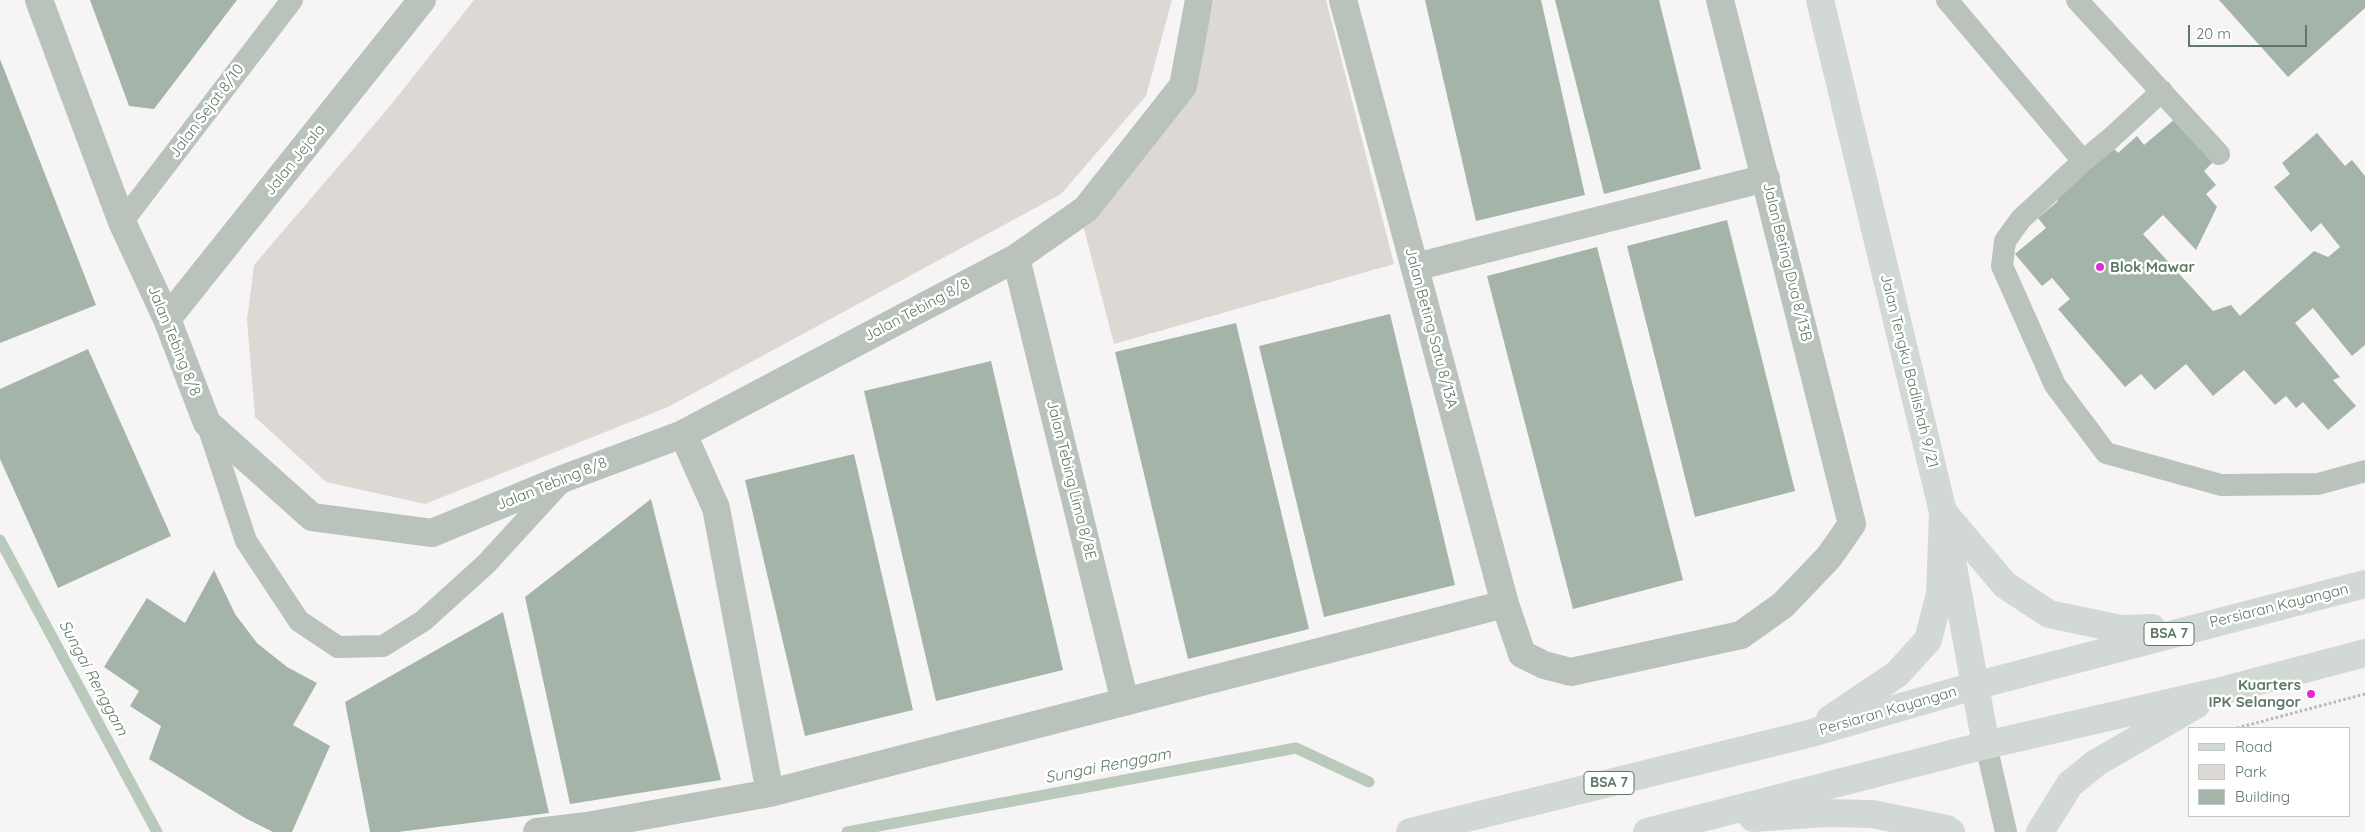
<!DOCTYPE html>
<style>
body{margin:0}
#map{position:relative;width:2365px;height:832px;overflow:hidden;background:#f7f4f5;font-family:Quicksand,sans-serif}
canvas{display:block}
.legend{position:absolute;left:2188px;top:727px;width:162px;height:90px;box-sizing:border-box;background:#fff;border:1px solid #bfc9c2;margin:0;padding:6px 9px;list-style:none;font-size:15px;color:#5e7966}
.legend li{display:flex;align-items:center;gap:10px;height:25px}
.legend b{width:25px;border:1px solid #bfc9c2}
.scale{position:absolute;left:2188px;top:25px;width:119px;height:22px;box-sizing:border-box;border:2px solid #5e7966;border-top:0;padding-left:6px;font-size:15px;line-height:18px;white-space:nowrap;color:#5e7966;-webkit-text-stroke:4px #fff;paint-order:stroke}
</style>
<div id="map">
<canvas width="2365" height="832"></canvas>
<ul class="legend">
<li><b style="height:6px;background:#d2d9d4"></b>Road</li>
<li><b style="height:14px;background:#dcd8d4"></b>Park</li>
<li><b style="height:14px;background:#a5b4a9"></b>Building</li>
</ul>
<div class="scale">20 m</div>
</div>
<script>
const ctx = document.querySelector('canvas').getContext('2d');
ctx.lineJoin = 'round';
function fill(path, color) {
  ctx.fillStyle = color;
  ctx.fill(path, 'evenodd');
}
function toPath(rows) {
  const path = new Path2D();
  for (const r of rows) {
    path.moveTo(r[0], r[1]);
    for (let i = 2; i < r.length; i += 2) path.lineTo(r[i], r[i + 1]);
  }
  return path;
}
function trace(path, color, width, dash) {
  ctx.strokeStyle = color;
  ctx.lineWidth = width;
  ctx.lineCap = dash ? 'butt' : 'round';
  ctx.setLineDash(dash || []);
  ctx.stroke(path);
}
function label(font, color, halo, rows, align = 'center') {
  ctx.font = font + ' Quicksand,sans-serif';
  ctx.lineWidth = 5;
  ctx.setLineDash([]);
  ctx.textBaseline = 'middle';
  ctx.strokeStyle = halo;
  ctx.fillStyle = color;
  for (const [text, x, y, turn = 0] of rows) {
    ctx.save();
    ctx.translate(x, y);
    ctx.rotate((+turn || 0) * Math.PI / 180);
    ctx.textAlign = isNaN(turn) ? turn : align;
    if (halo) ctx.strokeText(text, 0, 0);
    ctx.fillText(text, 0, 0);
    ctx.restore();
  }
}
const green = toPath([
 [474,0,1172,0,1146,96,1061,194,668,407,425,504,326,482,255,417,247,320,254,265,390,106],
 [1214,0,1326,0,1394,264,1114,344,1083,225,1192,90]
]);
const stream = toPath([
 [0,540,157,832],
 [847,832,1296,748,1369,782]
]);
const building = toPath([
 [90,0,237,0,154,109,129,106],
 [1425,0,1541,0,1585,195,1476,221],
 [1555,0,1659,0,1701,169,1604,194],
 [2219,0,2365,0,2365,8,2288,77],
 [0,59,96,305,0,343],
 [2176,118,2214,161,2204,171,2216,185,2206,194,2217,207,2196,250,2163,215,2143,234,2213,311,2231,305,2240,316,2314,251,2328,257,2340,247,2321,223,2311,232,2274,187,2290,174,2282,163,2317,133,2345,166,2352,160,2365,176,2365,345,2352,356,2313,308,2295,323,2340,377,2333,380,2356,406,2328,430,2303,402,2296,408,2286,396,2275,405,2244,370,2213,396,2186,364,2155,390,2141,374,2125,387,2058,309,2070,299,2052,278,2042,286,2015,254,2046,228,2038,218,2058,201,2053,196,2111,145,2118,153,2137,136,2144,145],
 [1727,220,1795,491,1695,517,1627,246],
 [1597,247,1683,580,1573,609,1487,276],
 [1390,314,1455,585,1324,617,1259,346],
 [1236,323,1309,629,1188,659,1115,352],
 [88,349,171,536,58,588,0,459,0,389],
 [991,361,1063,670,936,701,864,391],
 [854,454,913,710,805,736,745,480],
 [651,499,721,780,570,804,525,597],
 [214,570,235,614,257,643,287,667,317,683,293,725,330,746,292,832,273,832,245,818,149,759,161,726,130,706,139,691,104,667,147,598,185,623],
 [503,612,549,813,398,832,370,832,345,702]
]);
const path = toPath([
 [2237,728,2365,694]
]);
const lane = toPath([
 [1947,0,2083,161],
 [2077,0,2219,154],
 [2162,91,2110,139,2083,161,2021,219,2005,241,2002,266,2055,385,2106,453,2221,485,2318,484,2365,471],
 [122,222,292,0],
 [207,423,246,541,299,621,338,647,383,646,423,621,486,564,564,479],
 [1986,745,2006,832]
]);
const street = toPath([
 [39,0,122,222,167,319,207,423,312,517,432,533,565,478,683,434,1016,258,1086,209,1183,86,1199,0],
 [1343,0,1505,604,1522,654,1544,665,1571,672,1741,635,1783,605,1829,557,1852,524,1720,0],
 [1016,258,1125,702],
 [1415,267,1766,178],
 [167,319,422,0],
 [683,434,716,508,770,793],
 [537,832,587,826,770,793,1505,604]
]);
const secondary = toPath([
 [1820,0,1943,512,1986,745]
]);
const primary = toPath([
 [1943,512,2005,585,2049,614,2121,629,2152,628],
 [1830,719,1897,674,1928,640,1940,594,1943,512],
 [1753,818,1826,813,1872,814,1947,829,1951,832],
 [1410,832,1808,734,1974,686,2365,584],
 [1647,832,1986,745,2221,691,2365,653],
 [2040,832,2070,784,2096,763,2196,705]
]);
const markers = [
 [2100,267,5,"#df2dd0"],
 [2311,694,5,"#df2dd0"]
];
const shields = [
 [2169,634,50],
 [1609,783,50]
];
const shieldNames = [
 ["BSA 7",2169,634],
 ["BSA 7",1609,783]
];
const streetNames = [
 ["Jalan Sejat 8/10",207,111,-53],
 ["Jalan Jejala",295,160,-51],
 ["Jalan Beting Dua 8/13B",1787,262,76],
 ["Jalan Tebing 8/8",917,310,-28],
 ["Jalan Beting Satu 8/13A",1431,328,75],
 ["Jalan Tebing 8/8",174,341,68],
 ["Jalan Tengku Badlishah 9/21",1909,371,76],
 ["Jalan Tebing Lima 8/8E",1071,480,76],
 ["Jalan Tebing 8/8",552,484,-22],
 ["Persiaran Kayangan",2279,606,-14],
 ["Persiaran Kayangan",1888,711,-16]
];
const poiNames = [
 ["Blok Mawar",2110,267],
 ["Kuarters",2301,685,"right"],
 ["IPK Selangor",2301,702,"right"]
];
const waterNames = [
 ["Sungai Renggam",93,678,62],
 ["Sungai Renggam",1108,766,-11]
];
fill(green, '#dcd8d4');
trace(stream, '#b9c9bb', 11);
fill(building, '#a5b4a9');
trace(path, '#b2bab5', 3, [2.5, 2.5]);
trace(lane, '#b9c3bc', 22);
trace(street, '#b9c3bc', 28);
trace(secondary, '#d2d9d4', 28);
trace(primary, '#d2d9d4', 28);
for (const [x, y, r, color] of markers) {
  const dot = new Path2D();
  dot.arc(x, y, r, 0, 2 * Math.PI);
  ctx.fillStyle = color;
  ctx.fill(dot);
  trace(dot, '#fff', 2);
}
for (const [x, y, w] of shields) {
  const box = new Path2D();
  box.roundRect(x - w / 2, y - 11.5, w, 23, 4);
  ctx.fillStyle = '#fff';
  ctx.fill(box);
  trace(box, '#5e7966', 1);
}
label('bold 14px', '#5e7966', null, shieldNames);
label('15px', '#5e7966', '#fff', streetNames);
label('bold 15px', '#5e7966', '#fff', poiNames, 'left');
label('italic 16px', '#5e7a61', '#fff', waterNames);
</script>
